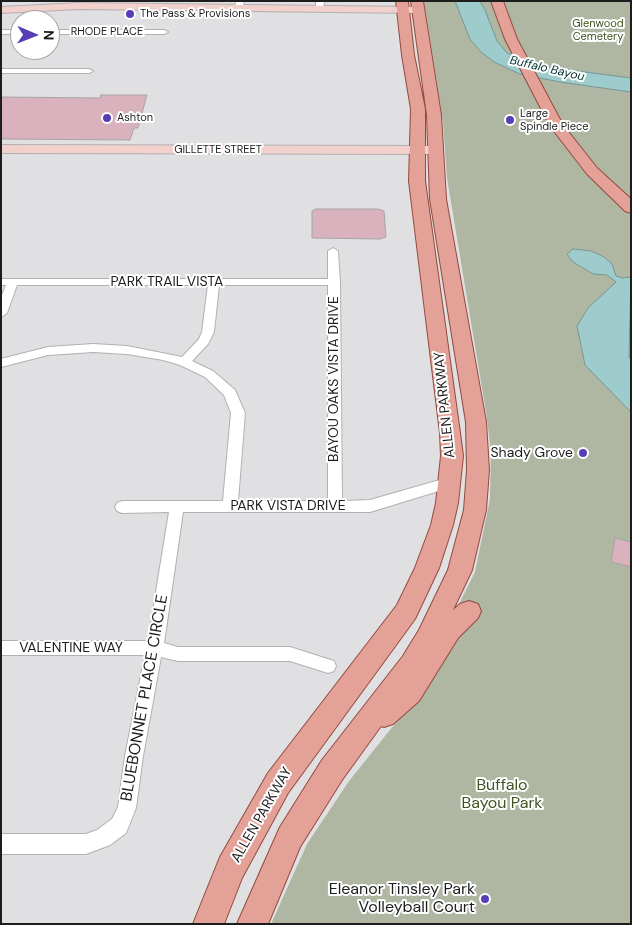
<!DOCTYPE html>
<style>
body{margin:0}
#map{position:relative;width:632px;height:925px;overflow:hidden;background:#e0e0e2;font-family:"DM Sans",sans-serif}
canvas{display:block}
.frame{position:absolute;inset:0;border:2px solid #1d1d1d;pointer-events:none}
.north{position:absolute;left:10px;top:10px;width:50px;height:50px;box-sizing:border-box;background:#fff;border:1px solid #a5a5a5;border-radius:50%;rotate:91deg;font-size:14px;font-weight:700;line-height:20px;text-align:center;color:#1d1d1d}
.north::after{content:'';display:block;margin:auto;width:18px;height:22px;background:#583eb6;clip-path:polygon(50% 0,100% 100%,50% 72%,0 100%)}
</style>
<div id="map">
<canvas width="632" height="925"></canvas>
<div class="frame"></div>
<div class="north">N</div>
</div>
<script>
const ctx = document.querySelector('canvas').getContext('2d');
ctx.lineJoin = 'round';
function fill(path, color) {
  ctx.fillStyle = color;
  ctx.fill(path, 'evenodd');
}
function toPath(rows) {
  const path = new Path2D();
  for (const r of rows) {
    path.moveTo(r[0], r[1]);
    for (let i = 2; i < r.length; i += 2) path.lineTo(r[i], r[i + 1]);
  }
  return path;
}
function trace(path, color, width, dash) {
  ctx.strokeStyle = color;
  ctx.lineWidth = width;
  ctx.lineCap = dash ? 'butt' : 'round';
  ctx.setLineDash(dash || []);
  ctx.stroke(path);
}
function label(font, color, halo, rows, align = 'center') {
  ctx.font = font + ' "DM Sans",sans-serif';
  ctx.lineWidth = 4;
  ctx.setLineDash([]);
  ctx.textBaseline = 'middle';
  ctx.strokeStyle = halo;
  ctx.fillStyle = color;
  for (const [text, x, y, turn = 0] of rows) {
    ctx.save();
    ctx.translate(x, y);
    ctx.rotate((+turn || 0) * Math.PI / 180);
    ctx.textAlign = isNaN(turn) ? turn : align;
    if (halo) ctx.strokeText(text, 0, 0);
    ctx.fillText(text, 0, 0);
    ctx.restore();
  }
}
const green = toPath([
 [424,1,631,1,631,924,271,924,307,844,349,781,406,710,475,572,490,499,491,451,486,412,447,178,443,122]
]);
const water = toPath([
 [455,1,480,1,485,10,497,41,507,53,547,67,631,78,631,92,560,82,520,74,494,62,481,52,470,39,455,1],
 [573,249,591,251,604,257,612,264,616,276,622,278,631,277,629,357,631,360,631,412,585,365,577,326,588,308,616,282,607,275,593,274,573,262,567,254,573,249]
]);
const building = toPath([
 [101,95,147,95,138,128,134,128,130,140,1,139,1,97,100,98,101,95],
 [316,209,378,209,384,211,386,237,380,239,312,238,312,211,316,209],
 [615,538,631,542,631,567,611,562,615,538]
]);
const street = toPath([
 [236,1,244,1,242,11,235,9,236,1],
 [316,1,324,1,323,12,316,10,316,1],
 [1,30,20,30,20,34,1,34,1,30],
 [50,30,164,30,168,32,164,34,50,34,50,30],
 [1,69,89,69,93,71,89,73,1,73,1,69],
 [333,248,338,251,340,282,342,501,370,500,450,477,455,478,457,482,455,486,370,512,183,512,164,643,178,647,290,647,334,661,336,666,334,671,328,673,290,661,178,661,161,657,143,756,136,808,126,833,110,845,86,854,1,854,1,834,86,834,97,830,112,819,118,807,125,756,145,655,1,655,1,641,148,641,169,512,122,513,117,511,115,507,117,503,122,501,223,501,231,413,224,395,205,377,180,365,163,360,127,354,93,352,48,355,1,367,1,359,48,347,93,344,127,346,182,357,199,339,202,332,208,285,17,285,7,313,1,317,1,298,6,285,1,285,1,279,328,279,328,251,333,248],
 [219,285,328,285,328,501,238,501,245,413,235,390,213,371,192,361,208,344,214,332,219,285]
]);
const secondary = toPath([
 [79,3,418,7,423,10,418,13,79,9,1,13,1,7,79,3],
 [1,145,435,146,442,150,435,154,1,153,1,145]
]);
const primary = toPath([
 [396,1,408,1,414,55,425,109,425,181,460,433,463,456,458,503,453,525,439,568,415,619,288,793,242,878,224,924,193,924,220,857,268,773,397,605,415,568,431,525,436,503,441,456,440,433,409,181,411,109,402,55,396,1],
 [411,1,423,1,441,115,446,199,486,422,489,470,486,510,472,570,453,610,460,604,469,601,478,604,481,611,478,618,458,638,419,701,393,724,384,727,381,726,342,780,300,847,268,924,237,924,280,827,322,760,403,656,419,630,448,570,464,510,467,470,466,422,430,199,427,115,411,1],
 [491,1,503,1,517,39,563,125,597,168,631,199,631,213,625,211,587,174,550,126,505,39,491,1]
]);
const markers = [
 [130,14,5,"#583eb6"],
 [107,118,5,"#583eb6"],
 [510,120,5,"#583eb6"],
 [583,453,5,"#583eb6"],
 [485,899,5,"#583eb6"]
];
const farPoinames = [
 ["The Pass & Provisions",140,14],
 ["Large",520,114],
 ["Spindle Piece",520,127],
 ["Ashton",117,118]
];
const farParknames = [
 ["Glenwood",598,24],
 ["Cemetery",598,37]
];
const farStreetnames = [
 ["RHODE PLACE",107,32],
 ["GILLETTE STREET",218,150]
];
const farWaternames = [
 ["Buffalo Bayou",547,69,13]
];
const streetNames = [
 ["PARK TRAIL VISTA",167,282],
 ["BAYOU OAKS VISTA DRIVE",334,379,-90],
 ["ALLEN PARKWAY",445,405,-96],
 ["PARK VISTA DRIVE",288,506],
 ["VALENTINE WAY",71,648],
 ["ALLEN PARKWAY",262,815,-60]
];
const poiNames = [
 ["Shady Grove",573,453]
];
const nearStreetnames = [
 ["BLUEBONNET PLACE CIRCLE",145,698,-80]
];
const nearParknames = [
 ["Buffalo",502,786],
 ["Bayou Park",502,804]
];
const nearPoinames = [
 ["Eleanor Tinsley Park",475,890],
 ["Volleyball Court",475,908]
];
fill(green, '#afb7a3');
fill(water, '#9ecbcb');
trace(water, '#779797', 1);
fill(building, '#d9b2bd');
trace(building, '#a7a4a5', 1);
trace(street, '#b1b1b3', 2);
trace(secondary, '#b1b1b3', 2);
trace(primary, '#934a3f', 2);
fill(street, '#fff');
fill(secondary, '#f2d0cb');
fill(primary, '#e4a197');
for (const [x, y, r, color] of markers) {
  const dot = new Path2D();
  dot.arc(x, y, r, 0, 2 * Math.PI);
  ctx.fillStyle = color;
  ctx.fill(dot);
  trace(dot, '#fff', 2);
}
label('11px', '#1d1d1d', '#fff', farPoinames, 'left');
label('11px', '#415321', '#fff', farParknames);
label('11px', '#1d1d1d', '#fff', farStreetnames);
label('italic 12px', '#043232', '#fff', farWaternames);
label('14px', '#1d1d1d', '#fff', streetNames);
label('14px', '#1d1d1d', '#fff', poiNames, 'right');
label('16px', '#1d1d1d', '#fff', nearStreetnames);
label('16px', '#415321', '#fff', nearParknames);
label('16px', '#1d1d1d', '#fff', nearPoinames, 'right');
</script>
